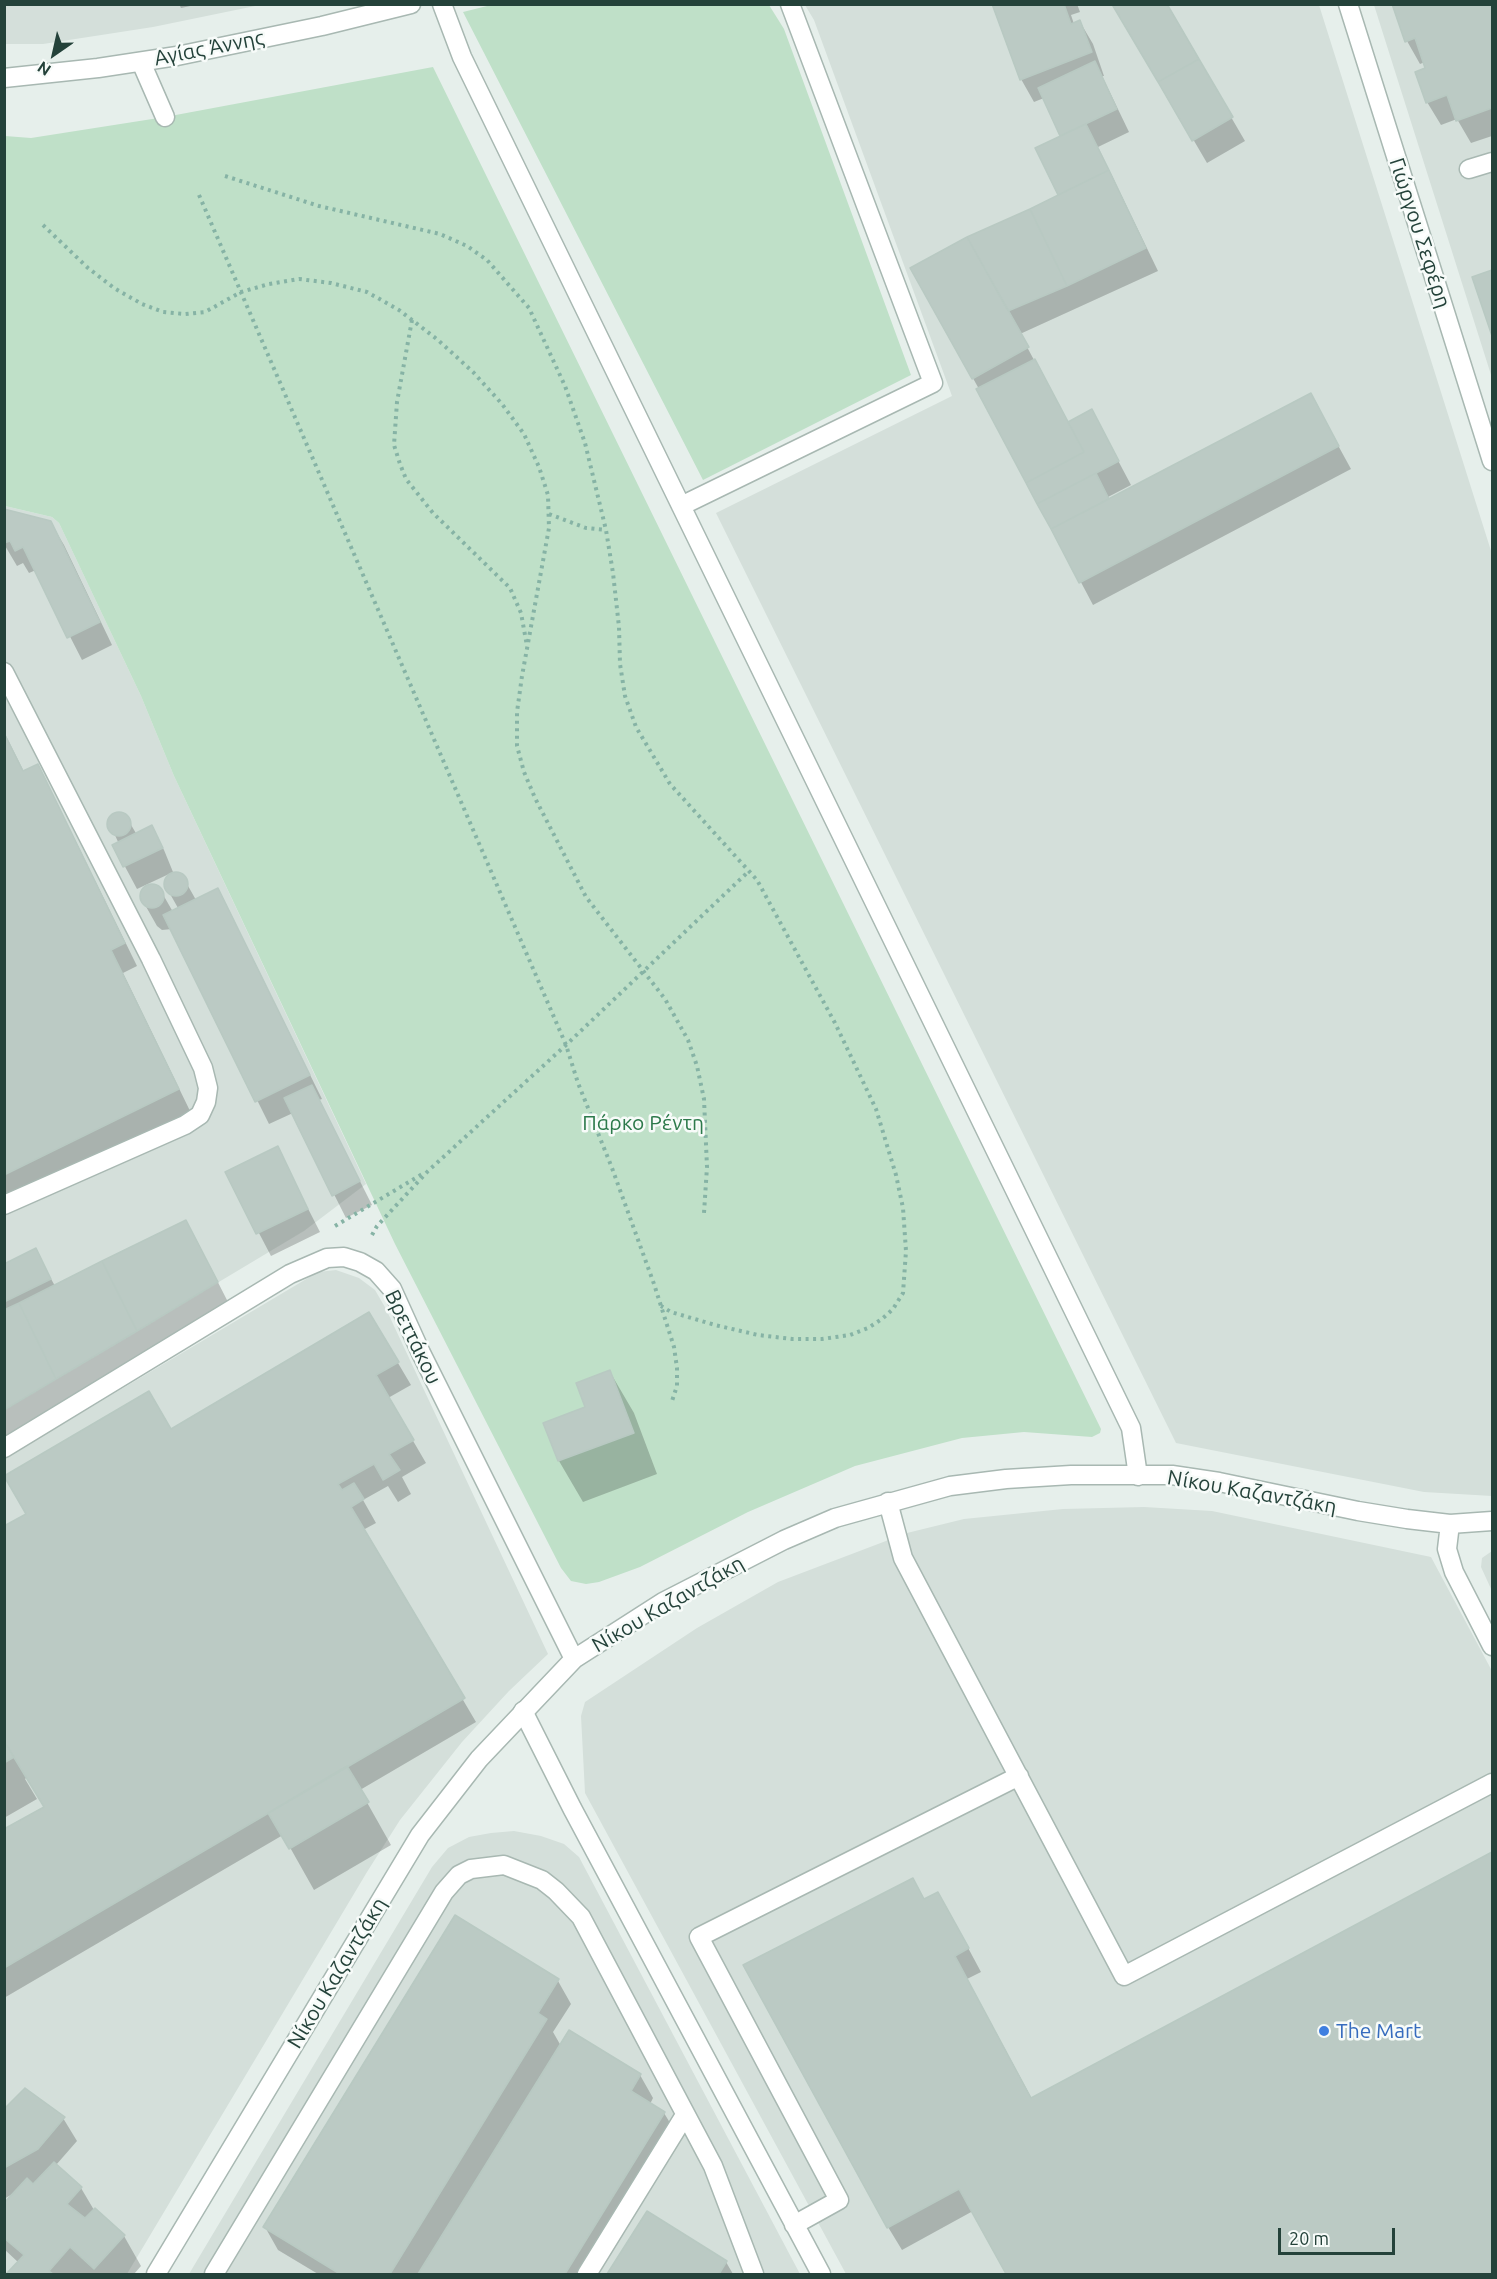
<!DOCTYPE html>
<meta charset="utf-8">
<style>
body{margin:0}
#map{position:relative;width:1497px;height:2279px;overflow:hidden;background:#e6efeb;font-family:Ubuntu,sans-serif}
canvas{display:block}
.frame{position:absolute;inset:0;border:6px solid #24423a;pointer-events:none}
.north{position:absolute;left:24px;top:24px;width:60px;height:60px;-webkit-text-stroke:4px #f7fbf9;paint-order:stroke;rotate:214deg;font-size:16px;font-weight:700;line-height:24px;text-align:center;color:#24423a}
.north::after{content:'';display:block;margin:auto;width:21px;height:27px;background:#24423a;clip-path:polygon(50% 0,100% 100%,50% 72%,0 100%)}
.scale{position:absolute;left:1278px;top:2228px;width:117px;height:27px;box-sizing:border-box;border:3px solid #24423a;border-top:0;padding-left:8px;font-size:18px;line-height:21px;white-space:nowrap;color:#24423a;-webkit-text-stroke:4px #f7fbf9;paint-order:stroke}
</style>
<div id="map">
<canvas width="1497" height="2279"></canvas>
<div class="frame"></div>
<div class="north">N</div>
<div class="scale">20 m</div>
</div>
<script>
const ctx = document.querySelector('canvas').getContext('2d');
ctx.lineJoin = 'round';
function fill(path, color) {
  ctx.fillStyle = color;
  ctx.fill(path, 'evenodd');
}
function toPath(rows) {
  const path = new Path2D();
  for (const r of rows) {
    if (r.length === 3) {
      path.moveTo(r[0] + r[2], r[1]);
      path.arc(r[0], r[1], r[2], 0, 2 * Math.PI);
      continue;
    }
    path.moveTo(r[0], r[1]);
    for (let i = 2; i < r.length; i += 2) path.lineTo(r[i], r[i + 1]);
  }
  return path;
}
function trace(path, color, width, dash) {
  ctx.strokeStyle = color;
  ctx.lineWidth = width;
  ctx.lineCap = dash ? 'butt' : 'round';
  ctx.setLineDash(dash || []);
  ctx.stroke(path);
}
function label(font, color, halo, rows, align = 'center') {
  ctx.font = font + ' Ubuntu,sans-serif';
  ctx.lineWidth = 5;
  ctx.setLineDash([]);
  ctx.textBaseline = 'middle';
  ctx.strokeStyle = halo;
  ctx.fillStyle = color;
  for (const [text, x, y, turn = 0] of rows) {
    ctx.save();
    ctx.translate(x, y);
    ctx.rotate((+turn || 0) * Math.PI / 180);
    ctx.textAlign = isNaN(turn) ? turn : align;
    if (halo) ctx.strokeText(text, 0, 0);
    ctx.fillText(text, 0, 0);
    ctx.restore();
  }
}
const built = toPath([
 [4,5,5,4,260,5,153,27,43,44,5,44],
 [805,5,1319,5,1492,554,1492,1496,1424,1492,1176,1443,716,513,952,396,814,20],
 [1374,5,1492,5,1492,378],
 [5,506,52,517,59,523,141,696,174,776,366,1184,304,1231,5,1410],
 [336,1270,359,1278,375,1290,386,1309,548,1654,509,1691,462,1742,400,1820,367,1872,127,2274,5,2274,4,1459,318,1272],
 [1144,1507,1212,1511,1431,1557,1492,1671,1492,2274,846,2274,585,1793,581,1716,585,1702,697,1628,778,1582,907,1533,964,1519,1063,1509],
 [1492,1551,1492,1591,1481,1567,1482,1558],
 [514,1831,541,1836,564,1844,579,1857,800,2274,189,2274,432,1867,448,1848,469,1837,491,1833]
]);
const green = toPath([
 [491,5,769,5,784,29,911,375,703,480,463,12],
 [433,67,1101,1429,1100,1433,1092,1437,1024,1432,962,1438,855,1466,748,1512,640,1567,599,1582,586,1584,571,1581,561,1568,395,1244,174,776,141,696,59,523,52,517,5,506,5,136,31,138,165,117]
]);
const shadow = toPath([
 [179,4,200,4,181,8],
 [993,4,1077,4,1080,12,1071,15,1074,24,1080,22,1093,44,1104,76,1102,76,1129,132,1098,147,1158,271,1020,334,1068,423,1104,434,1131,485,1108,497,1110,500,1323,418,1351,469,1093,605,979,389,912,269,1060,196,1037,149,1062,137,1044,98,1034,102,1021,79],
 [1165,4,1245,141,1207,163,1115,6],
 [1394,4,1492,4,1492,136,1471,143,1457,119,1441,125,1427,102,1427,69,1425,62,1420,64,1407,41],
 [1492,271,1492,332,1474,278],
 [4,511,50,522,64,545,112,645,82,660,36,570,29,573,23,563,17,566,4,544],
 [4,732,24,772,37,766,50,789,137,966,123,973,191,1113,4,1204],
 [120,814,127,818,137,835,151,827,164,850,173,872,183,877,196,900,230,913,322,1099,319,1100,372,1205,346,1218,293,1113,269,1124,172,929,162,930,157,926,144,903,142,895,147,887,155,886,161,891,173,912,178,908,165,885,169,874,137,889,114,846,119,844,109,822,111,817],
 [277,1148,320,1232,271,1256,227,1172],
 [199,1245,230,1306,4,1440,4,1266,35,1250,55,1286],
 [369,1314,411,1385,388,1398,426,1463,402,1477,411,1494,398,1502,388,1486,363,1500,376,1523,363,1530,476,1722,360,1790,391,1845,314,1890,283,1835,4,1998,4,1831,45,1807,27,1777,25,1779,37,1799,4,1818,4,1528],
 [610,1372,634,1413,657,1474,583,1502,559,1461,545,1424,587,1408],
 [1492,1854,1492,2274,1008,2274,973,2211,902,2250,888,2227,924,1901,951,1916,981,1972,967,1979,1032,2099],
 [558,1981,571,2004,553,2032,561,2046,640,2075,653,2098,650,2104,664,2113,678,2136,592,2274,318,2274,278,2250,265,2227],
 [4,2111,63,2118,77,2141,56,2165,81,2188,94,2210,124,2236,141,2266,134,2274,8,2274,19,2263,4,2249,4,2205,14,2193,4,2199],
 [647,2213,726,2262,733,2274,609,2274]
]);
const building = toPath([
 [992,4,1064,4,1071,24,1080,20,1092,52,1020,80,992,4],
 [1115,4,1167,4,1199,59,1158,82,1113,6,1115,4],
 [1392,4,1492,4,1492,108,1456,121,1447,95,1426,103,1415,72,1425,68,1415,38,1405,42,1392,4],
 [1199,59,1233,117,1192,141,1158,82,1199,59],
 [1095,61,1117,109,1060,136,1038,88,1095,61],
 [1086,124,1109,170,1058,195,1035,148,1086,124],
 [1109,170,1146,248,1067,286,1030,209,1109,170],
 [1030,209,1067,286,1008,311,967,237,1030,209],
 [967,237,1029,347,972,379,910,268,967,237],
 [1492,270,1492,336,1472,277,1492,270],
 [1035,359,1084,452,1026,483,976,389,1035,359],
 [1311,393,1339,446,1079,583,1051,529,1311,393],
 [1092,409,1119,461,1037,504,1026,483,1084,452,1068,422,1092,409],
 [1096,473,1109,499,1051,529,1037,504,1096,473],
 [4,509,51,521,100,622,67,638,23,547,15,551,10,541,4,543,4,509],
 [4,733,23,771,38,764,125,943,111,950,179,1089,4,1175,4,733],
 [119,824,12],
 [152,825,163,848,123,867,112,845,152,825],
 [176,884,12],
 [152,896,12],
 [218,888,310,1075,255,1102,163,915,218,888],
 [312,1085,360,1181,332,1196,284,1098,312,1085],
 [278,1146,308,1209,256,1234,225,1172,278,1146],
 [186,1220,218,1282,137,1331,102,1261,186,1220],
 [36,1248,51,1279,4,1302,4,1264,36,1248],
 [102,1261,137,1331,56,1379,19,1303,102,1261],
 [19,1303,56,1379,4,1410,4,1310,19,1303],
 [369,1312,399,1362,376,1375,414,1440,389,1454,400,1470,383,1480,374,1464,338,1484,342,1490,354,1483,364,1499,351,1507,465,1698,4,1968,4,1829,44,1807,4,1741,4,1526,26,1514,4,1476,149,1391,171,1429,369,1312],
 [610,1370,634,1433,558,1461,543,1423,585,1407,576,1383,610,1370],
 [4,1741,14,1757,4,1763,4,1741],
 [347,1766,369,1802,289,1849,268,1813,347,1766],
 [1492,1852,1492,2274,1006,2274,959,2189,887,2228,743,1965,913,1878,924,1899,938,1892,969,1948,955,1956,1031,2098,1492,1852],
 [455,1915,559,1979,538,2013,547,2019,390,2274,340,2274,263,2227,455,1915],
 [569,2030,641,2074,631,2091,665,2112,565,2274,418,2274,569,2030],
 [25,2088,65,2117,38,2149,4,2168,4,2109,25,2088],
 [54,2162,82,2187,67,2204,85,2218,95,2208,125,2235,94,2269,70,2247,49,2271,53,2274,6,2274,24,2255,4,2238,4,2203,27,2178,33,2184,54,2162],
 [647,2211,727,2261,719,2274,607,2274,647,2211]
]);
const path = toPath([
 [225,176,319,206,440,234,467,246,487,260,529,308,565,386,585,443,606,530,613,573,619,627,620,664,625,696,636,727,670,784,757,880,835,1023,876,1109,896,1175,903,1208,906,1251,903,1293,893,1309,882,1319,868,1328,850,1335,822,1339,792,1339,758,1335,715,1325,671,1312,661,1306],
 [199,195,566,1045,578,1083,612,1168,654,1284,674,1347,677,1368,677,1386,671,1404],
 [43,225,88,268,114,288,142,304,163,312,185,314,205,312,241,292,269,284,299,279,331,283,367,292,399,310,438,340,473,372,502,404,524,434,539,467,548,495,549,528,522,676,517,712,517,746,524,772,535,798,586,897,665,999,688,1040,697,1066,704,1099,707,1167,704,1213],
 [412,320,397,402,394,445,400,464,406,479,433,513,510,588,521,613,527,646],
 [549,514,586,528,606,530],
 [335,1226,424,1173],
 [372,1235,377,1226,428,1171,566,1045,749,871]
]);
const service = toPath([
 [1469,169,1492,162],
 [4,672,151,959,203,1068,208,1088,206,1102,200,1115,185,1125,4,1205],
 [888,1502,903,1558,1124,1976,1492,1783],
 [523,1711,572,1808,821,2274],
 [794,2225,839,2200,699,1937,1019,1776],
 [214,2274,444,1892,459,1875,471,1869,504,1865,542,1880,556,1891,581,1917,713,2166,754,2274],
 [587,2274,685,2115]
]);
const pedestrian = toPath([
 [141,62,165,117]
]);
const minor = toPath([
 [442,4,462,57,1131,1428,1138,1476],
 [1348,4,1492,461],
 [681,506,933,383,790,4],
 [4,1448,290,1274,327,1258,344,1257,360,1262,376,1271,392,1289,421,1353,574,1659],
 [1450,1524,1447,1549,1454,1572,1492,1646],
 [156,2274,420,1835,479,1759,574,1659,663,1602,784,1540,835,1518,950,1486,1006,1479,1071,1475,1172,1475,1219,1482,1358,1511,1407,1519,1450,1524,1492,1521]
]);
const tertiary = toPath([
 [4,78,98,68,177,56,322,26,411,4]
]);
const markers = [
 [1324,2031,6,"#3f7fe0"]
];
const streetNames = [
 ["Αγίας Άννης",209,48,-11],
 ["Γιώργου Σεφέρη",1420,233,72],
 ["Βρεττάκου",413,1337,64],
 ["Νίκου Καζαντζάκη",1252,1492,10],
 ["Νίκου Καζαντζάκη",668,1604,-30],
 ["Νίκου Καζαντζάκη",337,1973,-59]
];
const parkNames = [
 ["Πάρκο Ρέντη",643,1123]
];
const shopNames = [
 ["The Mart",1336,2031]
];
fill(built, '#d4dfda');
fill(green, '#bfe0c8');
fill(shadow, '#0003');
fill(building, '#bbcac4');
trace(building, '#b8c9c2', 1.5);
trace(service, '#a8b8b2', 21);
trace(pedestrian, '#a8b8b2', 21);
trace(minor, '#a8b8b2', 21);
trace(tertiary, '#a8b8b2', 21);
trace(path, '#86b3a5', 4, [3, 4.5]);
trace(service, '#fff', 18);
trace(pedestrian, '#fff', 18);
trace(minor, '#fff', 18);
trace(tertiary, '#fff', 18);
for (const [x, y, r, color] of markers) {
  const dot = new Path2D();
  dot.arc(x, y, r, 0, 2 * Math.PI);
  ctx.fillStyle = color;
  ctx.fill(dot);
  trace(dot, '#f7fbf9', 2);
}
label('21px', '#24423a', '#f7fbf9', streetNames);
label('21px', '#2d7a4b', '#f7fbf9', parkNames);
label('21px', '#366cbe', '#f7fbf9', shopNames, 'left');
</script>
